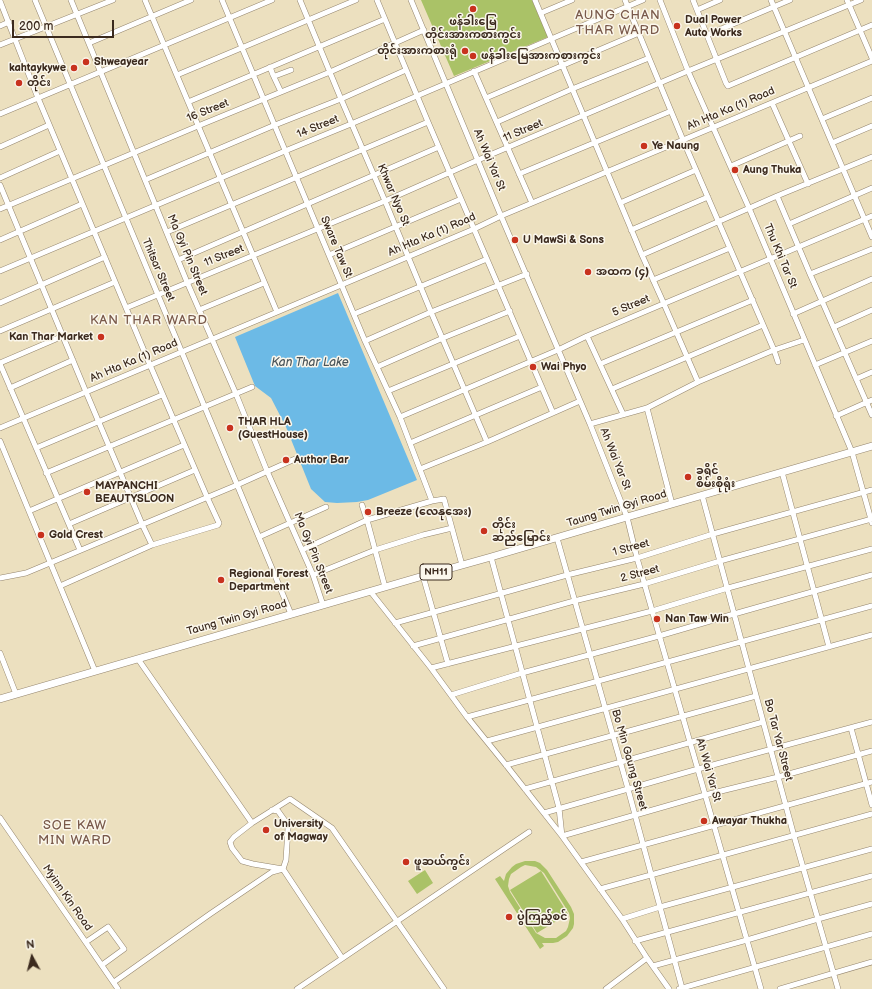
<!DOCTYPE html>
<meta charset="utf-8">
<style>
body{margin:0}
#map{position:relative;width:872px;height:989px;overflow:hidden;background:#ece0bf;font-family:"Balsamiq Sans",sans-serif}
canvas{display:block}
.north{position:absolute;left:12px;top:937px;width:40px;height:40px;-webkit-text-stroke:3px #fbf7ec;paint-order:stroke;rotate:353deg;font-size:11px;font-weight:700;line-height:16px;text-align:center;color:#3b2a1e}
.north::after{content:'';display:block;margin:auto;width:14px;height:18px;background:#3b2a1e;clip-path:polygon(50% 0,100% 100%,50% 72%,0 100%)}
.scale{position:absolute;left:12px;top:20px;width:102px;height:18px;box-sizing:border-box;border:2px solid #3b2a1e;border-top:0;padding-left:5px;font-size:12px;line-height:14px;white-space:nowrap;color:#3b2a1e;-webkit-text-stroke:3px #fbf7ec;paint-order:stroke}
</style>
<div id="map">
<canvas width="872" height="989"></canvas>
<div class="north">N</div>
<div class="scale">200 m</div>
</div>
<script>
const ctx = document.querySelector('canvas').getContext('2d');
ctx.lineJoin = 'round';
function fill(path, color) {
  ctx.fillStyle = color;
  ctx.fill(path, 'evenodd');
}
function toPath(rows) {
  const path = new Path2D();
  for (const r of rows) {
    path.moveTo(r[0], r[1]);
    for (let i = 2; i < r.length; i += 2) path.lineTo(r[i], r[i + 1]);
  }
  return path;
}
function trace(path, color, width, dash) {
  ctx.strokeStyle = color;
  ctx.lineWidth = width;
  ctx.lineCap = dash ? 'butt' : 'round';
  ctx.setLineDash(dash || []);
  ctx.stroke(path);
}
function label(font, color, halo, rows, align = 'center') {
  ctx.font = font + ' "Balsamiq Sans","Noto Sans Myanmar",sans-serif';
  ctx.lineWidth = 3;
  ctx.setLineDash([]);
  ctx.textBaseline = 'middle';
  ctx.strokeStyle = halo;
  ctx.fillStyle = color;
  for (const [text, x, y, turn = 0] of rows) {
    ctx.save();
    ctx.translate(x, y);
    ctx.rotate((+turn || 0) * Math.PI / 180);
    ctx.textAlign = isNaN(turn) ? turn : align;
    if (halo) ctx.strokeText(text, 0, 0);
    ctx.fillText(text, 0, 0);
    ctx.restore();
  }
}
const green = toPath([
 [421,0,532,0,548,37,454,76],
 [525,861,535,861,540,863,547,870,571,907,574,914,574,924,573,928,567,936,558,942,553,943,542,943,544,946,540,949,495,879,500,876,504,881,506,874,512,867,516,864],
 [525,865,536,867,544,873,569,913,570,918,568,927,566,931,556,938,545,938,536,933,510,892,508,886,509,879,511,874,521,867],
 [425,870,433,883,417,894,408,881],
 [541,871,568,914,537,933,510,890]
]);
const water = toPath([
 [338,293,417,480,368,500,357,502,337,503,325,502,311,489,286,427,271,398,255,386,235,337]
]);
const minor = toPath([
 [35,0,291,614],
 [71,0,187,282,236,394,267,471,313,575,323,605],
 [145,0,277,312],
 [222,0,365,341,400,417,432,501],
 [300,0,341,99,385,201,431,312,487,442],
 [377,0,428,122,553,413],
 [411,0,501,216,590,424,627,517,637,558,761,989],
 [535,0,642,255,664,304,698,382],
 [625,0,683,140,774,350,778,362],
 [660,0,688,71,749,208,852,452,872,523],
 [693,0,726,83,728,86,872,25],
 [771,0,872,237],
 [847,0,872,58],
 [0,1,38,98,150,365,207,497,219,523,218,525,152,545,60,586],
 [697,10,720,0],
 [541,13,572,0],
 [0,26,9,22],
 [707,35,790,0],
 [89,43,191,0],
 [0,45,113,0],
 [270,67,273,75,275,76,291,70],
 [474,71,532,203],
 [177,75,356,0],
 [273,75,281,92],
 [486,98,639,33],
 [188,102,385,19],
 [772,103,808,184],
 [0,114,272,0],
 [822,119,872,98],
 [497,122,572,89,649,58],
 [832,143,872,126],
 [0,147,49,125],
 [731,166,800,136],
 [519,174,671,111],
 [0,178,60,151],
 [145,180,275,125,341,99,406,70],
 [0,185,86,392,142,524,152,545],
 [777,196,810,274,822,301,872,415],
 [620,203,696,170],
 [0,209,198,126,330,72,424,30],
 [789,224,872,188],
 [631,230,708,197],
 [167,232,428,122],
 [0,240,82,204],
 [329,255,461,199],
 [642,255,777,196,872,157],
 [178,260,439,147],
 [0,271,285,151,351,124,643,0],
 [810,274,872,249],
 [653,280,730,248],
 [0,303,105,257],
 [126,308,385,201,478,160,688,71,861,0],
 [199,310,264,283],
 [354,314,487,259],
 [793,314,872,279],
 [834,327,872,310],
 [0,331,115,282],
 [587,336,623,414],
 [365,341,431,312,527,274],
 [0,363,63,336],
 [0,364,80,550],
 [600,364,753,300],
 [815,365,872,341],
 [377,367,443,338,510,311],
 [856,379,872,372],
 [10,388,73,360],
 [612,389,763,325],
 [388,391,520,336],
 [647,408,672,504],
 [836,416,872,400],
 [400,417,558,350,587,336,872,216],
 [590,424,647,408,698,382,774,350,804,340],
 [0,428,282,310,474,229,501,216,872,61],
 [0,441,95,671],
 [410,443,542,387],
 [36,448,162,395],
 [420,469,487,442,580,401],
 [782,472,829,647],
 [46,473,252,387],
 [702,495,794,836,838,989],
 [362,505,367,520,385,587],
 [29,511,184,445],
 [69,524,195,470],
 [259,537,326,507],
 [557,538,628,789,682,988],
 [302,550,367,520,432,501,444,499,462,565],
 [491,557,559,808,562,836,622,919,647,958,669,989],
 [313,575,375,550,423,535,452,528],
 [423,576,448,664],
 [0,578,26,573,237,485,295,459],
 [370,591,431,668,467,717,506,765,562,836,705,795,778,777,872,751],
 [395,623,567,575,637,558,713,534,872,490],
 [413,646,574,601,644,584,720,561,872,519],
 [0,653,16,694],
 [138,659,252,823],
 [431,668,652,611,728,588,872,549],
 [451,695,522,673,659,636,734,614,872,575],
 [467,717,872,606],
 [851,728,872,805],
 [487,741,872,635],
 [506,765,756,696],
 [525,789,763,722],
 [272,810,278,811,288,825,288,828,286,860,283,869,253,864,242,861,232,848,230,842,234,837,252,823,279,806,290,799,332,828,444,989],
 [544,813,698,769,872,722],
 [0,818,118,989],
 [581,862,872,782],
 [600,889,872,814],
 [622,919,660,907,872,849],
 [635,941,872,876],
 [86,942,108,927,124,949,102,965],
 [653,966,747,940,818,919,872,904],
 [114,982,210,914,272,872,283,869,342,958],
 [297,989,529,832],
 [606,989,647,958],
 [679,989,872,934],
 [780,989,872,962]
]);
const highway = toPath([
 [0,699,423,576,491,557,627,517,872,446]
]);
const markers = [
 [473,9,4,"#c8321e"],
 [677,26,4,"#c8321e"],
 [465,51,4,"#c8321e"],
 [473,56,4,"#c8321e"],
 [86,62,4,"#c8321e"],
 [74,68,4,"#c8321e"],
 [19,83,4,"#c8321e"],
 [644,146,4,"#c8321e"],
 [735,170,4,"#c8321e"],
 [515,240,4,"#c8321e"],
 [588,272,4,"#c8321e"],
 [101,337,4,"#c8321e"],
 [533,367,4,"#c8321e"],
 [230,428,4,"#c8321e"],
 [286,460,4,"#c8321e"],
 [688,477,4,"#c8321e"],
 [87,492,4,"#c8321e"],
 [368,512,4,"#c8321e"],
 [484,531,4,"#c8321e"],
 [41,535,4,"#c8321e"],
 [221,580,4,"#c8321e"],
 [657,619,4,"#c8321e"],
 [704,821,4,"#c8321e"],
 [266,830,4,"#c8321e"],
 [406,862,4,"#c8321e"],
 [509,917,4,"#c8321e"]
];
const shields = [
 [436,572,32]
];
const shieldNames = [
 ["NH11",436,572]
];
const poiNames = [
 ["Dual Power",685,20],
 ["Auto Works",685,33],
 ["ဖန်ခါးမြေ",473,22,"center"],
 ["တိုင်းအားကစားကွင်း",473,35,"center"],
 ["တိုင်းအားကစားရုံ",457,51,"right"],
 ["ဖန်ခါးမြေအားကစားကွင်း",481,56],
 ["Shweayear",94,62],
 ["kahtaykywe",66,68,"right"],
 ["တိုင်း",27,83],
 ["Ye Naung",652,146],
 ["Aung Thuka",743,170],
 ["U MawSi & Sons",523,240],
 ["အထက (၄)",596,272],
 ["Kan Thar Market",93,337,"right"],
 ["Wai Phyo",541,367],
 ["THAR HLA",238,422],
 ["(GuestHouse)",238,435],
 ["Author Bar",294,460],
 ["ခရိုင်",696,471],
 ["စိမ်းစိုရုံး",696,484],
 ["MAYPANCHI",95,486],
 ["BEAUTYSLOON",95,499],
 ["Breeze (လေနုအေး)",376,512],
 ["တိုင်း",492,525],
 ["ဆည်မြောင်း",492,538],
 ["Gold Crest",49,535],
 ["Regional Forest",229,574],
 ["Department",229,587],
 ["Nan Taw Win",665,619],
 ["Awayar Thukha",712,821],
 ["University",274,824],
 ["of Magway",274,837],
 ["ဖူဆယ်ကွင်း",414,862],
 ["ပွဲကြည့်စင်",517,917]
];
const streetNames = [
 ["Ah Hta Ka (1) Road",731,109,-23],
 ["16 Street",208,111,-22],
 ["14 Street",318,127,-22],
 ["11 Street",523,131,-23],
 ["Ah Wai Yar St",489,160,67],
 ["Khwar Nyo St",393,195,67],
 ["Ah Hta Ka (1) Road",432,235,-23],
 ["Sware Taw St",336,247,67],
 ["Ma Gyi Pin Street",187,255,67],
 ["11 Street",224,256,-22],
 ["Thu Khi Tar St",780,256,67],
 ["Thitsar Street",158,270,67],
 ["5 Street",631,306,-23],
 ["Ah Hta Ka (1) Road",134,361,-23],
 ["Ah Wai Yar St",615,459,68],
 ["Taung Twin Gyi Road",617,509,-17],
 ["1 Street",631,548,-15],
 ["Ma Gyi Pin Street",313,553,68],
 ["2 Street",640,574,-15],
 ["Taung Twin Gyi Road",237,618,-16],
 ["Bo Tar Yar Street",778,740,75],
 ["Bo Min Gaung Street",629,760,74],
 ["Ah Wai Yar St",708,770,74],
 ["Myinn Kin Road",67,898,55]
];
const waterNames = [
 ["Kan Thar Lake",310,363]
];
const quarterNames = [
 ["AUNG CHAN",618,16],
 ["THAR WARD",618,31],
 ["KAN THAR WARD",149,321],
 ["SOE KAW",75,826],
 ["MIN WARD",75,841]
];
fill(green, '#aac267');
fill(water, '#6cbae6');
trace(minor, '#94856e', 6);
trace(highway, '#94856e', 8);
trace(minor, '#fff', 5);
trace(highway, '#fff', 7);
for (const [x, y, r, color] of markers) {
  const dot = new Path2D();
  dot.arc(x, y, r, 0, 2 * Math.PI);
  ctx.fillStyle = color;
  ctx.fill(dot);
  trace(dot, '#fbf7ec', 1.5);
}
for (const [x, y, w] of shields) {
  const box = new Path2D();
  box.roundRect(x - w / 2, y - 8, w, 16, 3);
  ctx.fillStyle = '#fbf7ec';
  ctx.fill(box);
  trace(box, '#3b2a1e', 1);
}
label('bold 10px', '#3b2a1e', null, shieldNames);
label('bold 11px', '#3b2a1e', '#fbf7ec', poiNames, 'left');
label('11px', '#3b2a1e', '#fbf7ec', streetNames);
label('italic 12px', '#4a555a', '#fbf7ec', waterNames);
ctx.letterSpacing = '1px';
label('13px', '#79594a', '#fbf7ec', quarterNames);
ctx.letterSpacing = '0px';
</script>
